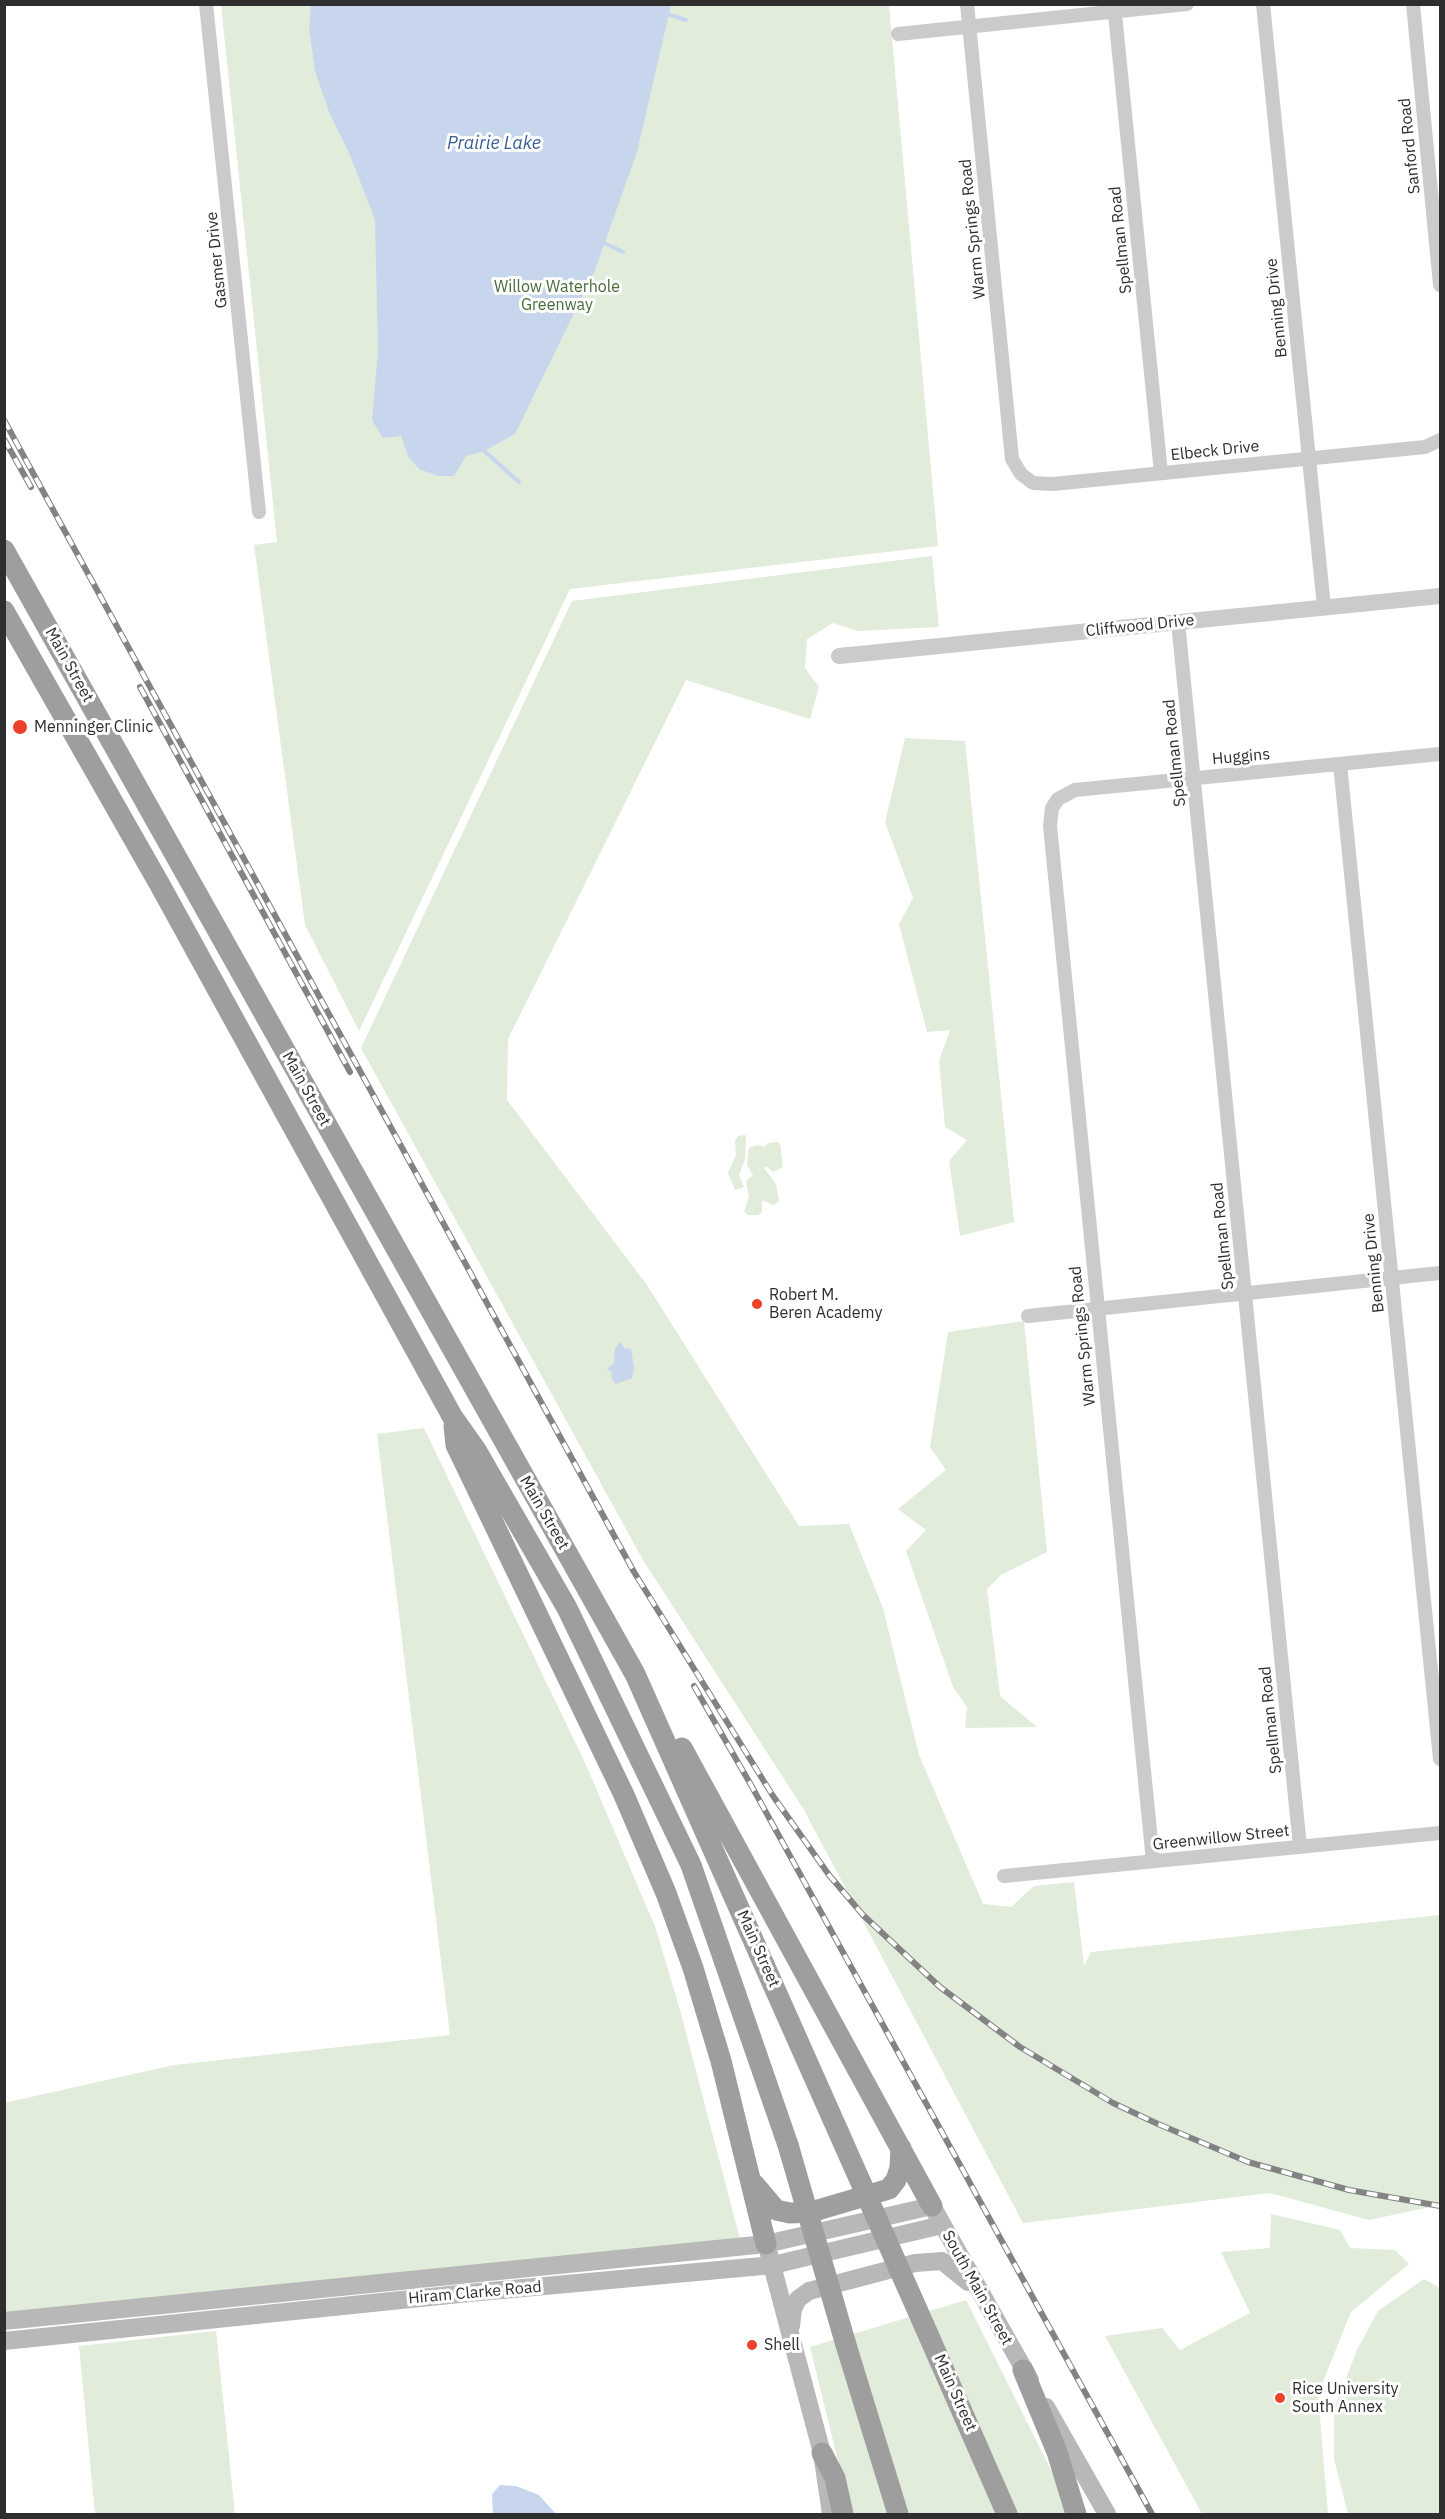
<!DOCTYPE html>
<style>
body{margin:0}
#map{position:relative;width:1445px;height:2519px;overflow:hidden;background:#fff;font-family:"IBM Plex Sans",sans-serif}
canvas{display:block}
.frame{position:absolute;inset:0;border:6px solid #2e2e2e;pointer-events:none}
</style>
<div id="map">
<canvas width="1445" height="2519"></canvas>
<div class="frame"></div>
</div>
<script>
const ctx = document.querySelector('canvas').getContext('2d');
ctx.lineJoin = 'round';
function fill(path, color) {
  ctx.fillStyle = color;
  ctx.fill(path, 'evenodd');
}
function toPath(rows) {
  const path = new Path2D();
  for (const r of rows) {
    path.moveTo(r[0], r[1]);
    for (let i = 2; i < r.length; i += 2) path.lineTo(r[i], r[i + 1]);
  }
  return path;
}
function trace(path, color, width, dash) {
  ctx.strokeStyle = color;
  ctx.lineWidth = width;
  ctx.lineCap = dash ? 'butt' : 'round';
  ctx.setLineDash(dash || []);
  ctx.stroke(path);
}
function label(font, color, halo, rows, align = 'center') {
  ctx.font = font + ' "IBM Plex Sans",sans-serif';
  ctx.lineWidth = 6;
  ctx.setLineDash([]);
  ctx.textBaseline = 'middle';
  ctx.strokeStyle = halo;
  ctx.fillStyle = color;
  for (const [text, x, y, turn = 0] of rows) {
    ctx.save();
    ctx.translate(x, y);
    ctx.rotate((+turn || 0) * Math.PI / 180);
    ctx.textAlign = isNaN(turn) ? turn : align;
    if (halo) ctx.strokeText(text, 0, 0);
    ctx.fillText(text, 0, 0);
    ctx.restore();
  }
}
const green = toPath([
 [221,5,889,5,938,546,570,589,359,1031,305,925,254,545,277,542],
 [932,556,939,627,858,631,833,623,807,639,805,668,819,687,810,719,686,680,508,1039,507,1100,647,1285,799,1526,849,1524,883,1608,919,1755,983,1904,1011,1907,1034,1886,1074,1882,1084,1966,1091,1952,1440,1915,1440,2205,1369,2220,1270,2193,1023,2223,804,1810,643,1560,361,1048,572,601],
 [905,738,965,741,1014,1222,960,1236,949,1161,967,1140,945,1127,939,1061,950,1030,927,1032,899,924,913,898,885,822],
 [746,1135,745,1159,739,1175,744,1187,735,1190,728,1173,736,1155,735,1141,738,1136],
 [777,1142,780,1144,783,1167,773,1172,766,1166,764,1168,776,1184,779,1201,773,1205,762,1200,762,1212,758,1215,748,1215,744,1212,749,1196,746,1181,753,1175,747,1165,749,1148,757,1145,765,1147,768,1143],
 [1024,1321,1047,1552,1001,1575,987,1589,1000,1696,1037,1727,965,1728,967,1707,953,1687,906,1551,926,1530,898,1509,946,1470,930,1447,948,1332],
 [424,1428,587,1767,656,1929,680,2010,740,2239,5,2314,4,2103,174,2065,450,2035,377,1434],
 [1271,2214,1340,2230,1350,2248,1395,2250,1409,2264,1351,2312,1318,2394,1328,2514,1202,2514,1105,2336,1162,2328,1180,2350,1250,2313,1221,2252,1270,2248],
 [1424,2279,1440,2288,1440,2514,1348,2514,1334,2459,1334,2409,1357,2350,1378,2311],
 [966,2300,1061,2490,1070,2514,851,2514,810,2347],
 [216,2331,235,2514,95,2514,79,2346]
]);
const water = toPath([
 [311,5,671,5,637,152,595,270,515,434,484,451,466,456,454,476,438,476,419,469,408,456,401,436,383,438,372,420,378,351,375,220,350,155,329,112,315,71,309,28],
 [621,1342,624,1348,631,1349,634,1367,632,1378,616,1384,612,1379,611,1371,607,1369,614,1363,615,1348],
 [500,2485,516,2486,539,2495,556,2514,493,2514,492,2494]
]);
const stream = toPath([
 [664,13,686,20],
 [602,242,623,252],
 [482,449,519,482]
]);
const minor = toPath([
 [206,4,259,512],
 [967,4,1012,459,1021,474,1033,483,1053,484,1425,447,1440,440],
 [1114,4,1161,473],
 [1263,4,1324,607],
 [1413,4,1440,285],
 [898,34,1187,4],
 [1178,622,1300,1847],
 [1340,764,1440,1759],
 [1028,1316,1440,1273],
 [1153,1861,1050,826,1052,808,1058,799,1075,790,1440,754],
 [1004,1876,1440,1833]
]);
const tertiary = toPath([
 [839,656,1440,596]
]);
const secondary = toPath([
 [769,2254,822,2453,831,2514],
 [4,2321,766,2244,932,2206,1030,2380],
 [791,2326,793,2309,798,2299,809,2291,915,2263,942,2261,968,2282],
 [4,2341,469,2293,773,2265,942,2225],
 [1046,2407,1107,2514]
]);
const trunk = toPath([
 [4,550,635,1674,838,2131],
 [4,611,160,885,452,1416,476,1450,567,1608,691,1865,788,2145],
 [454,1426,456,1445,624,1795,666,1893,693,1968,721,2061,766,2244],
 [682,1748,932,2206],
 [754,2184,776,2210,790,2213,811,2212,889,2189,896,2180,900,2168,901,2148],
 [924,2325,1007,2514],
 [846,2345,898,2514],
 [1023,2370,1057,2452,1076,2514],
 [822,2453,835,2478,843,2514]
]);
const rail = toPath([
 [4,420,634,1572,773,1796,829,1875,863,1915,940,1987,1020,2047,1113,2103,1158,2124,1248,2162,1349,2190,1440,2206],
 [4,439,31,487],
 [140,687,350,1072],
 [694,1686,751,1785,1152,2514]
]);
const trunkBridge = toPath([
 [838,2131,924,2325],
 [788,2145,846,2345]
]);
const markers = [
 [20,727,8,"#ec4229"],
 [757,1304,6,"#ec4229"],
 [752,2345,6,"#ec4229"],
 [1280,2398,6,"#ec4229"]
];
const streetNames = [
 ["Sanford Road",1410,146,-96],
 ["Warm Springs Road",973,229,-96],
 ["Spellman Road",1121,240,-96],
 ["Gasmer Drive",217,260,-96],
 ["Benning Drive",1277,308,-96],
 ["Elbeck Drive",1215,451,-6],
 ["Cliffwood Drive",1140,626,-6],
 ["Main Street",69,665,61],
 ["Spellman Road",1175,753,-96],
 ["Huggins",1241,757,-5],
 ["Main Street",306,1089,61],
 ["Spellman Road",1223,1236,-96],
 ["Benning Drive",1374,1263,-96],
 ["Warm Springs Road",1083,1336,-96],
 ["Main Street",544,1513,60],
 ["Spellman Road",1271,1720,-96],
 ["Greenwillow Street",1221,1838,-6],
 ["Main Street",758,1949,66],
 ["South Main Street",977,2288,61],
 ["Hiram Clarke Road",475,2293,-5],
 ["Main Street",955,2393,66]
];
const parkNames = [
 ["Willow Waterhole",557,287],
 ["Greenway",557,305]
];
const poiNames = [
 ["Menninger Clinic",34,727],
 ["Robert M.",769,1295],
 ["Beren Academy",769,1313],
 ["Shell",764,2345],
 ["Rice University",1292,2389],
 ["South Annex",1292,2407]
];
const waterNames = [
 ["Prairie Lake",494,144]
];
fill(green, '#e1ecdb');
fill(water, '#c7d6ed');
trace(stream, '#c7d6ed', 4);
trace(minor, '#cbcbcb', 14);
trace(tertiary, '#cbcbcb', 16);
trace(secondary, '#b8b8b8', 18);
trace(trunk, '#9e9e9e', 21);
trace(rail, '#838383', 6);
trace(rail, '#fff', 4, [11]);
trace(trunkBridge, '#9e9e9e', 21);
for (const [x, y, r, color] of markers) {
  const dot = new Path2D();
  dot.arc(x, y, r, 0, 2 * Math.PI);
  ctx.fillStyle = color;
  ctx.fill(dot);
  trace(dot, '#fff', 2);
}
label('16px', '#2e2e2e', '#fff', streetNames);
label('16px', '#476c3a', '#fff', parkNames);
label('16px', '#2e2e2e', '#fff', poiNames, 'left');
label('italic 18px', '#395e94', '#fff', waterNames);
</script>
